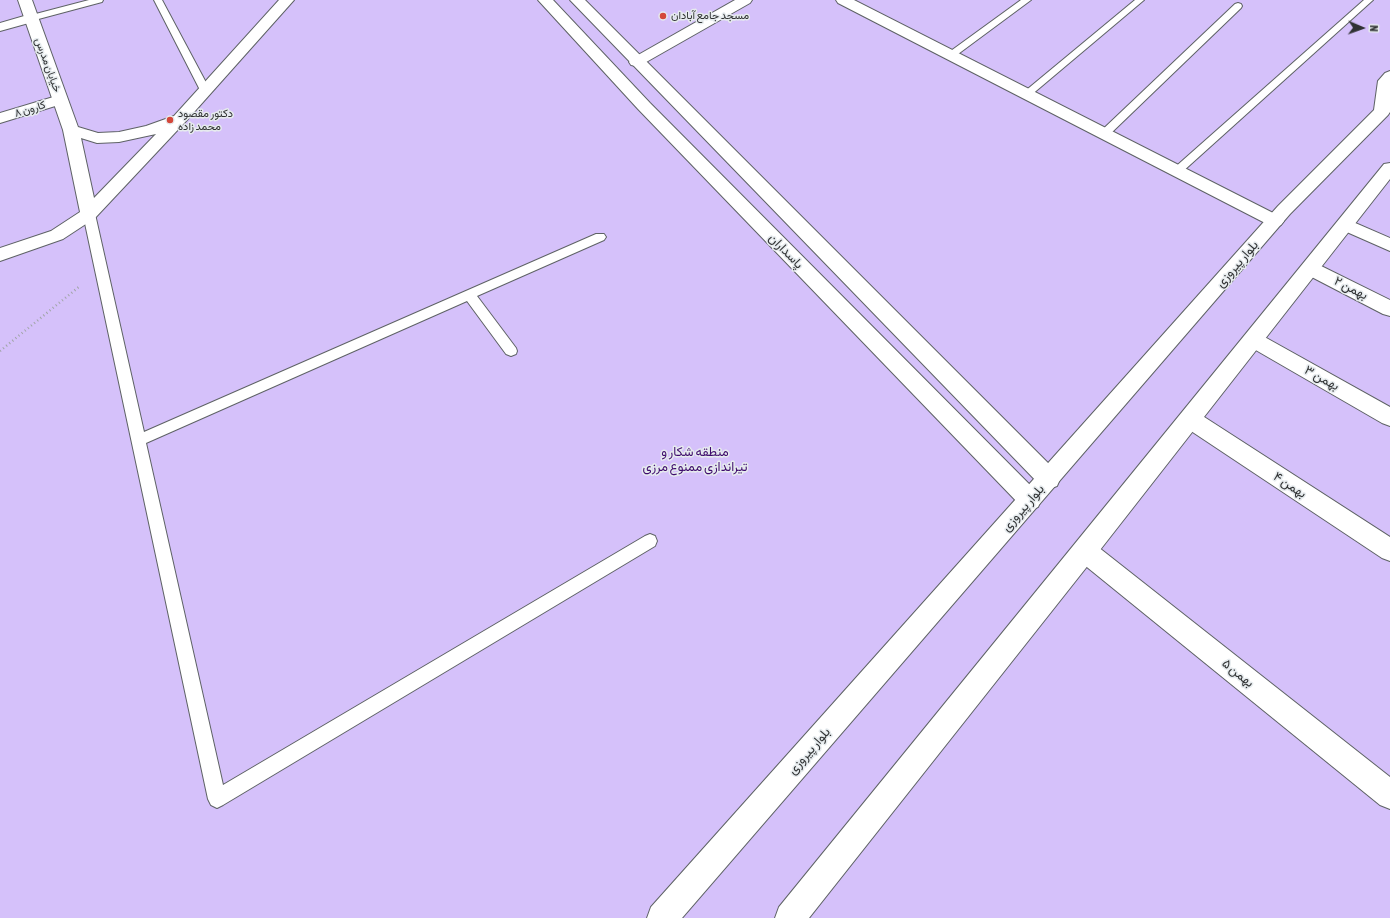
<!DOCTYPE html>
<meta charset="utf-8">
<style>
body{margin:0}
#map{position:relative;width:1390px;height:918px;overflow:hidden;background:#e6ebee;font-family:"Asap Condensed",sans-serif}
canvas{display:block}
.north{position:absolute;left:1342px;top:8px;width:40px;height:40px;-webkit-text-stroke:3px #e6ebee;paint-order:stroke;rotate:92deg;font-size:11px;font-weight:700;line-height:16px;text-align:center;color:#303233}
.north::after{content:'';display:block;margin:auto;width:14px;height:18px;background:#303233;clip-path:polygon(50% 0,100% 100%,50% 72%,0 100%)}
</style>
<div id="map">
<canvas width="1390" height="918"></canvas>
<div class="north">N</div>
</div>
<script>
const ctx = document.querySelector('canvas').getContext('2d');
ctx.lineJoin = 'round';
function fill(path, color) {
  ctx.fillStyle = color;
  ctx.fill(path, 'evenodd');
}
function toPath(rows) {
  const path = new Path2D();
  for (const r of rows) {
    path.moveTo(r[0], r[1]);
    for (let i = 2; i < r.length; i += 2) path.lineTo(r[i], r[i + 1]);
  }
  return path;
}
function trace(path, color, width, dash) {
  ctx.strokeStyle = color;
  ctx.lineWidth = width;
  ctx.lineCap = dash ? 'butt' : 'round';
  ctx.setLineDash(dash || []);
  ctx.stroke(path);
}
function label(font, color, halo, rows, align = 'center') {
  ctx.font = font + ' "Asap Condensed",Vazirmatn,sans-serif';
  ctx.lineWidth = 3;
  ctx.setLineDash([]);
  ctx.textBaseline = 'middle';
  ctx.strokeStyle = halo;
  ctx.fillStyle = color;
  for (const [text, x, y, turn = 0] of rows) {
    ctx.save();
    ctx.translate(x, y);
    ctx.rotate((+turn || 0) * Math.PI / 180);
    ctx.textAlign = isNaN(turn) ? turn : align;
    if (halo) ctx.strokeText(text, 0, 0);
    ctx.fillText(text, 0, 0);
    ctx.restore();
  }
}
const green = toPath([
 [0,0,1390,0,1390,918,0,918]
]);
const path = toPath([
 [0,351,80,286]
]);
const service = toPath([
 [89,0,103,0,102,2,31,21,27,18,28,16,89,0],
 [154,0,162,0,210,90,208,92,202,92,200,90,154,0],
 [1021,0,1031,0,954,57,948,57,946,55,948,53,1021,0],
 [1135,0,1144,0,1030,96,1024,96,1022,94,1024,92,1135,0],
 [1364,0,1373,0,1181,173,1173,173,1172,171,1173,169,1364,0],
 [1238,3,1241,4,1242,6,1241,8,1108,136,1100,136,1099,134,1100,132,1235,4,1238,3],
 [89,210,93,211,95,214,144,432,596,234,604,234,606,237,604,240,477,296,516,348,517,351,516,354,511,356,506,354,467,301,146,443,223,785,645,536,650,534,655,536,657,541,655,546,223,805,217,808,211,805,208,799,83,214,85,211,89,210]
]);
const minor = toPath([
 [735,0,752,0,750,3,641,65,636,66,631,65,629,62,631,59,735,0],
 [836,0,854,0,1281,217,1284,221,1281,225,1275,227,1269,225,838,3,836,0],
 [31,14,36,15,38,18,36,21,0,31,0,23,31,14],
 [60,95,65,97,68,100,65,103,0,123,0,113,60,95],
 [1311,261,1390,300,1390,316,1383,314,1304,273,1302,268,1304,263,1311,261],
 [1254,332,1261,335,1390,407,1390,426,1382,423,1247,345,1244,340,1247,335,1254,332],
 [1190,410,1198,413,1390,537,1390,561,1382,558,1182,425,1179,419,1182,413,1190,410],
 [1085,540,1093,543,1390,777,1390,809,1380,805,1077,559,1073,551,1077,543,1085,540]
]);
const tertiary = toPath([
 [18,0,32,0,78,127,98,133,119,132,146,126,174,116,279,0,294,0,187,120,95,218,63,239,0,261,0,248,51,231,80,212,63,130,18,0],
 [156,134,94,198,81,138,97,143,119,142,156,134],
 [538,0,553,0,650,103,1038,493,1041,500,1038,507,1030,510,1022,507,638,109,538,0],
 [570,0,585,0,1057,472,1060,479,1057,486,1049,489,1041,486,570,0],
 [1346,219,1390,238,1390,251,1340,229,1337,225,1340,221,1346,219]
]);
const primary = toPath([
 [1390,71,1390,112,1388,115,1290,214,682,918,647,918,651,907,1278,206,1374,110,1378,81,1385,73,1390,71],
 [1390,163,1390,179,1093,559,809,918,775,918,779,907,1384,164,1390,163]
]);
const markers = [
 [663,16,4,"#d4473a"],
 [170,120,4,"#d4473a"]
];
const farPoinames = [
 ["مسجد جامع آبادان",671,16],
 ["دكتور مقصود",178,114],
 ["محمد زاده",178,127]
];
const farStreetnames = [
 ["خیابان مدرس",48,65,70],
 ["کارون ۸",30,109,-17]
];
const streetNames = [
 ["پاسداران",786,251,46],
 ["بلوار پیروزی",1237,264,-49],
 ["بهمن ۲",1351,288,27],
 ["بهمن ۳",1322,378,29],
 ["بهمن ۴",1290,485,33],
 ["بلوار پیروزی",1023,508,-49],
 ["بهمن ۵",1238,673,39],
 ["بلوار پیروزی",809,751,-49]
];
const parkNames = [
 ["منطقه شکار و",695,452],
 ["تیراندازی ممنوع مرزی",695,467]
];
fill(green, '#d5c1fa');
trace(service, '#5e6265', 2);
trace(minor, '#5e6265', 2);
trace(tertiary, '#5e6265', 2);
trace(primary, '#5e6265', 2);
trace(path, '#a1a5a7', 2.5, [1, 3]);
fill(service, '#fff');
fill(minor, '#fff');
fill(tertiary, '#fff');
fill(primary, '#fff');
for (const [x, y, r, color] of markers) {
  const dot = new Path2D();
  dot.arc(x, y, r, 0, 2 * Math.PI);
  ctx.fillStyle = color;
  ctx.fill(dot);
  trace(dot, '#e6ebee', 1.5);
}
label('11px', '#303233', '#e6ebee', farPoinames, 'left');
label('11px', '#303233', '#e6ebee', farStreetnames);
label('13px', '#303233', '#e6ebee', streetNames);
label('13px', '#3f0c6d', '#e6ebee', parkNames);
</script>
